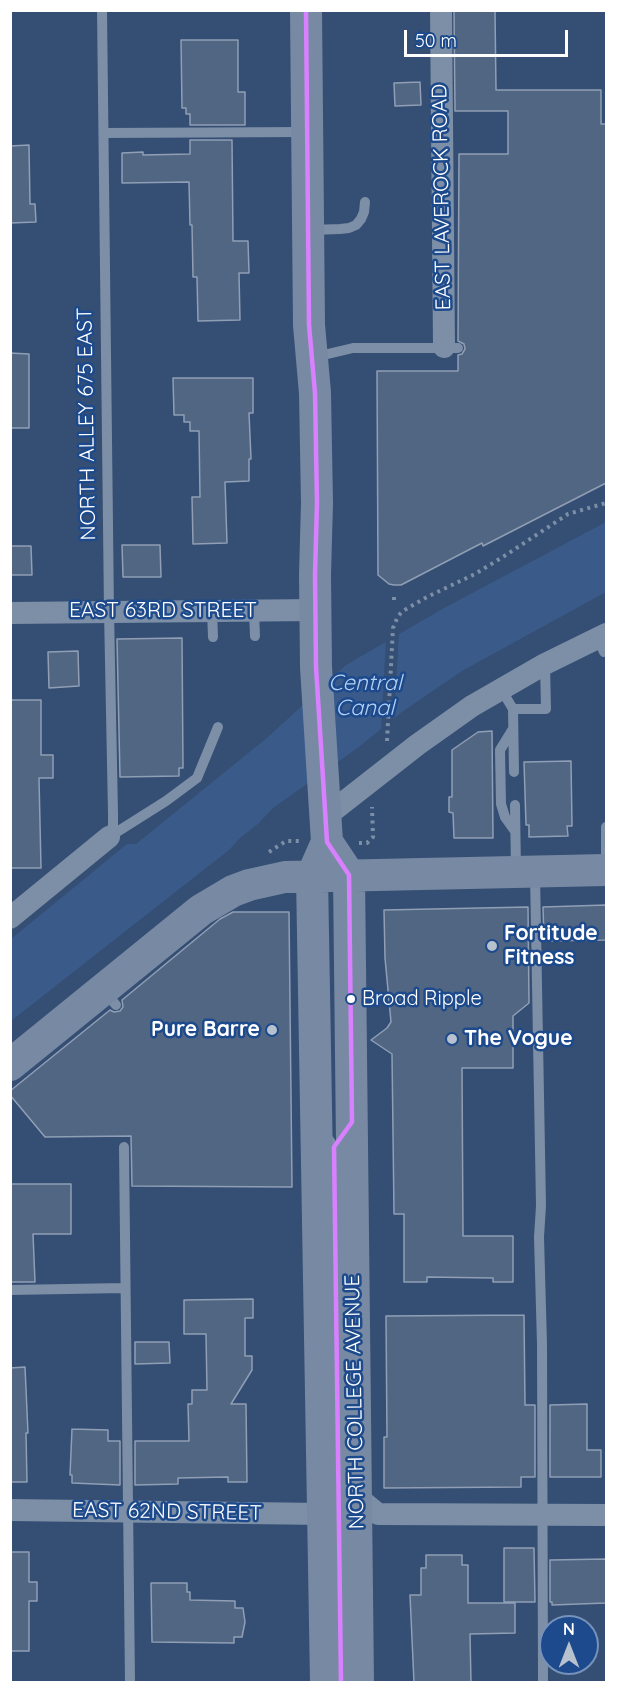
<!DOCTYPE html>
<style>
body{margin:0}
#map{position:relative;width:617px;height:1693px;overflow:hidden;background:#354e73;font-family:Quicksand,sans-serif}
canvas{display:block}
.frame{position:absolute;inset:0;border:12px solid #fff;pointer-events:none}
.north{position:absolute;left:539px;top:1615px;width:60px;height:60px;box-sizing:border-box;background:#1c4a8c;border:2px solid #7792ba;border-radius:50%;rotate:0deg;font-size:16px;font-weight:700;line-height:24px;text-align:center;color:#fff}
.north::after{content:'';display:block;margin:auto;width:21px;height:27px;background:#b8c1ce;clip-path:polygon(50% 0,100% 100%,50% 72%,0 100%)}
.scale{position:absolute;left:404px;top:30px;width:164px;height:27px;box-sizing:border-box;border:3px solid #fff;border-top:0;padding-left:8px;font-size:18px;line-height:21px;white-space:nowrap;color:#fff;-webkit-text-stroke:4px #1c4a8c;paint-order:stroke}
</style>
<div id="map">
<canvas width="617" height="1693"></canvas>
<div class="frame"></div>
<div class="north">N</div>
<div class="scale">50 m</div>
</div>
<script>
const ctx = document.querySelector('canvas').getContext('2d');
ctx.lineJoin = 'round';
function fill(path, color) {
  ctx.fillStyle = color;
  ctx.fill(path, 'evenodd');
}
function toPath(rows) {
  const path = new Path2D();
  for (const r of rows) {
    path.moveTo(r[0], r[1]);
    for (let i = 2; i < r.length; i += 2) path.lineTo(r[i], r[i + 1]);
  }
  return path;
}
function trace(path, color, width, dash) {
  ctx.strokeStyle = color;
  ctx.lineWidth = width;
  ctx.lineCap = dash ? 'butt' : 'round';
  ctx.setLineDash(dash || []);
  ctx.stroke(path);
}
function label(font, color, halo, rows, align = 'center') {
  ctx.font = font + ' Quicksand,sans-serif';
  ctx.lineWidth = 5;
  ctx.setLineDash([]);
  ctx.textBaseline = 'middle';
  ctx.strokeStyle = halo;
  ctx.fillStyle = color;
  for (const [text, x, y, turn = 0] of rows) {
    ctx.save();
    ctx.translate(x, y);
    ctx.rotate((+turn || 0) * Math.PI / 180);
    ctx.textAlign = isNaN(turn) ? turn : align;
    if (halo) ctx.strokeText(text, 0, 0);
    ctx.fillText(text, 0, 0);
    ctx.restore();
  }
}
const water = toPath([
 [606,522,606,592,462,671,402,712,359,747,273,808,258,824,239,839,229,850,11,1021,11,939,127,844,136,844,268,737,346,665,444,608]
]);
const pier = toPath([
 [399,630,394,722,381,733,386,638]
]);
const building = toPath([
 [454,10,495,10,496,90,601,90,601,124,606,124,606,483,483,546,482,543,401,585,394,585,389,584,378,575,377,371,458,371,458,355,462,354,465,349,464,344,458,341,459,154,508,154,508,111,455,111,454,10],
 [181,40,238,40,238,92,245,92,245,125,190,125,190,114,186,114,186,108,182,108,181,40],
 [420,82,421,105,395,106,394,83,420,82],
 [190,140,232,140,233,241,248,241,249,273,239,273,240,320,198,321,197,277,193,277,192,225,190,225,189,182,122,183,122,153,143,152,143,155,190,154,190,140],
 [29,145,30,204,35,204,36,222,10,223,10,146,29,145],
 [10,353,29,354,29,428,10,428,10,353],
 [173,378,253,378,253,413,249,413,251,459,249,459,249,481,225,482,227,543,193,544,192,497,200,497,199,431,190,431,190,422,184,422,184,415,174,415,173,378],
 [122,545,160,545,161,577,123,577,122,545],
 [10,546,31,546,32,575,10,575,10,546],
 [182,638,183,768,179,768,179,776,120,777,117,639,182,638],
 [78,651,79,686,49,688,48,652,78,651],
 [10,700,41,700,41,755,53,755,53,778,39,778,41,868,10,868,10,700],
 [492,731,493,838,454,838,453,813,449,812,449,797,452,797,452,750,478,732,492,731],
 [571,761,572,826,567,826,568,836,529,837,529,825,526,825,524,762,571,761],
 [606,905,606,940,544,941,543,907,606,905],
 [528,907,529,1003,513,1016,513,1068,462,1068,463,1236,513,1236,513,1282,493,1282,493,1278,427,1277,427,1282,404,1282,404,1214,394,1214,392,1054,371,1040,387,1028,391,1022,385,958,384,910,528,907],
 [233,912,289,912,292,1187,132,1186,131,1136,45,1137,10,1095,10,1091,110,1010,114,1012,120,1011,123,1007,122,1000,220,919,233,912],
 [10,1184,71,1184,71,1234,33,1234,35,1282,10,1282,10,1184],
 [253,1299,253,1318,245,1318,245,1356,252,1356,252,1370,231,1404,246,1404,247,1482,228,1482,228,1477,178,1478,178,1484,135,1485,135,1441,189,1441,188,1404,192,1404,192,1390,207,1390,206,1334,184,1334,184,1300,253,1299],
 [524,1315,525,1405,535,1405,535,1477,521,1477,521,1487,384,1488,384,1437,387,1437,386,1316,524,1315],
 [135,1342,169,1342,170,1363,135,1364,135,1342],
 [25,1367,28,1433,26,1433,27,1482,10,1482,10,1368,25,1367],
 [587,1404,587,1450,601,1450,601,1477,550,1477,550,1405,587,1404],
 [72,1429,108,1430,108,1441,120,1441,120,1485,72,1483,72,1475,70,1475,72,1429],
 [504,1548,534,1548,535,1602,504,1602,504,1548],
 [10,1552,29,1552,29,1582,37,1582,37,1601,29,1601,29,1651,10,1651,10,1552],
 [426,1555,462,1555,462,1565,468,1565,468,1603,515,1603,515,1633,470,1634,471,1683,414,1683,410,1595,421,1595,421,1568,426,1568,426,1555],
 [606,1559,606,1603,552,1605,552,1602,550,1602,550,1560,606,1559],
 [151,1583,187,1583,187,1592,190,1592,190,1600,235,1601,235,1608,243,1608,245,1622,242,1637,234,1637,234,1643,152,1642,151,1583]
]);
const path = toPath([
 [394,600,394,594],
 [387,741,393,628,398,616,403,611,427,597,475,574,506,555,568,514,606,503],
 [359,843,367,843,373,837,372,807],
 [269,852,286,841,300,841]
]);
const lane = toPath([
 [102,10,109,611,113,814,113,825,109,837],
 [104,133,304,132],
 [311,230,340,229,349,228,356,225,361,219,364,212,365,202],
 [315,357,353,348,458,348],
 [212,611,213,637],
 [254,611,255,636],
 [598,638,604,652],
 [501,689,513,709,514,772],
 [513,709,546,709,545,664],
 [513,729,500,750,501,804,505,817,515,831],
 [515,805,516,871],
 [109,837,166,801,197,778,218,727],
 [606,868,606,827],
 [535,874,541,1206,539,1237,542,1344,543,1682],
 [104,991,116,1005],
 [325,1134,334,1147,334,1150,341,1619],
 [124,1147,130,1682],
 [10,1290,124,1288]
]);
const street = toPath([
 [441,10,444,347],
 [10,613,316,610],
 [325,817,417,745,472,706,545,664,606,634],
 [10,918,109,837],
 [356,1496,378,1514,606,1515],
 [10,1510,324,1514]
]);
const secondary = toPath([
 [306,10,309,325,315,393,317,503,315,575,316,667,327,842,312,876,326,1682],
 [327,842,349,875,358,1682],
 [10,1065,201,910,233,891,249,885,285,877,606,870]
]);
const bus1 = toPath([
 [306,10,309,325,315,393,317,503,315,575,316,667,327,842,349,875,352,1122,334,1147,341,1682]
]);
const markers = [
 [492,946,6,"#b8c1ce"],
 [351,999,5,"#fff"],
 [272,1030,6,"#b8c1ce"],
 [452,1039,6,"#b8c1ce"]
];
const busNames = [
 ["Broad Ripple",362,999]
];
const streetNames = [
 ["EAST LAVEROCK ROAD",442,197,-91],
 ["NORTH ALLEY 675 EAST",87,424,-91],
 ["EAST 63RD STREET",163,611],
 ["NORTH COLLEGE AVENUE",355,1402,-91],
 ["EAST 62ND STREET",167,1512,1]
];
const poiNames = [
 ["Fortitude",504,934],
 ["Fitness",504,958],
 ["Pure Barre",260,1030,"right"],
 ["The Vogue",464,1039]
];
const waterNames = [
 ["Central",365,683],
 ["Canal",365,708]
];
fill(water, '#3a5a89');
fill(pier, '#354e73');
fill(building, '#516683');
trace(building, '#909fb5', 1.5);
trace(path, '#7c8fa7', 4, [3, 4.5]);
trace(lane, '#7c8fa7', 10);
trace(street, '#7c8fa7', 22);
trace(secondary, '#788aa3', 32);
trace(bus1, '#d880ff', 4.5);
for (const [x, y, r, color] of markers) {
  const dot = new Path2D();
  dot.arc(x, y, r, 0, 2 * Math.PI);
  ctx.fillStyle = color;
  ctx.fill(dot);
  trace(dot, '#1c4a8c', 2);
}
label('20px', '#fff', '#1c4a8c', busNames, 'left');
label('21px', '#fff', '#1c4a8c', streetNames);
label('bold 21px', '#fff', '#1c4a8c', poiNames, 'left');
label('italic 22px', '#b4d0f4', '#1c4a8c', waterNames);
</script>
